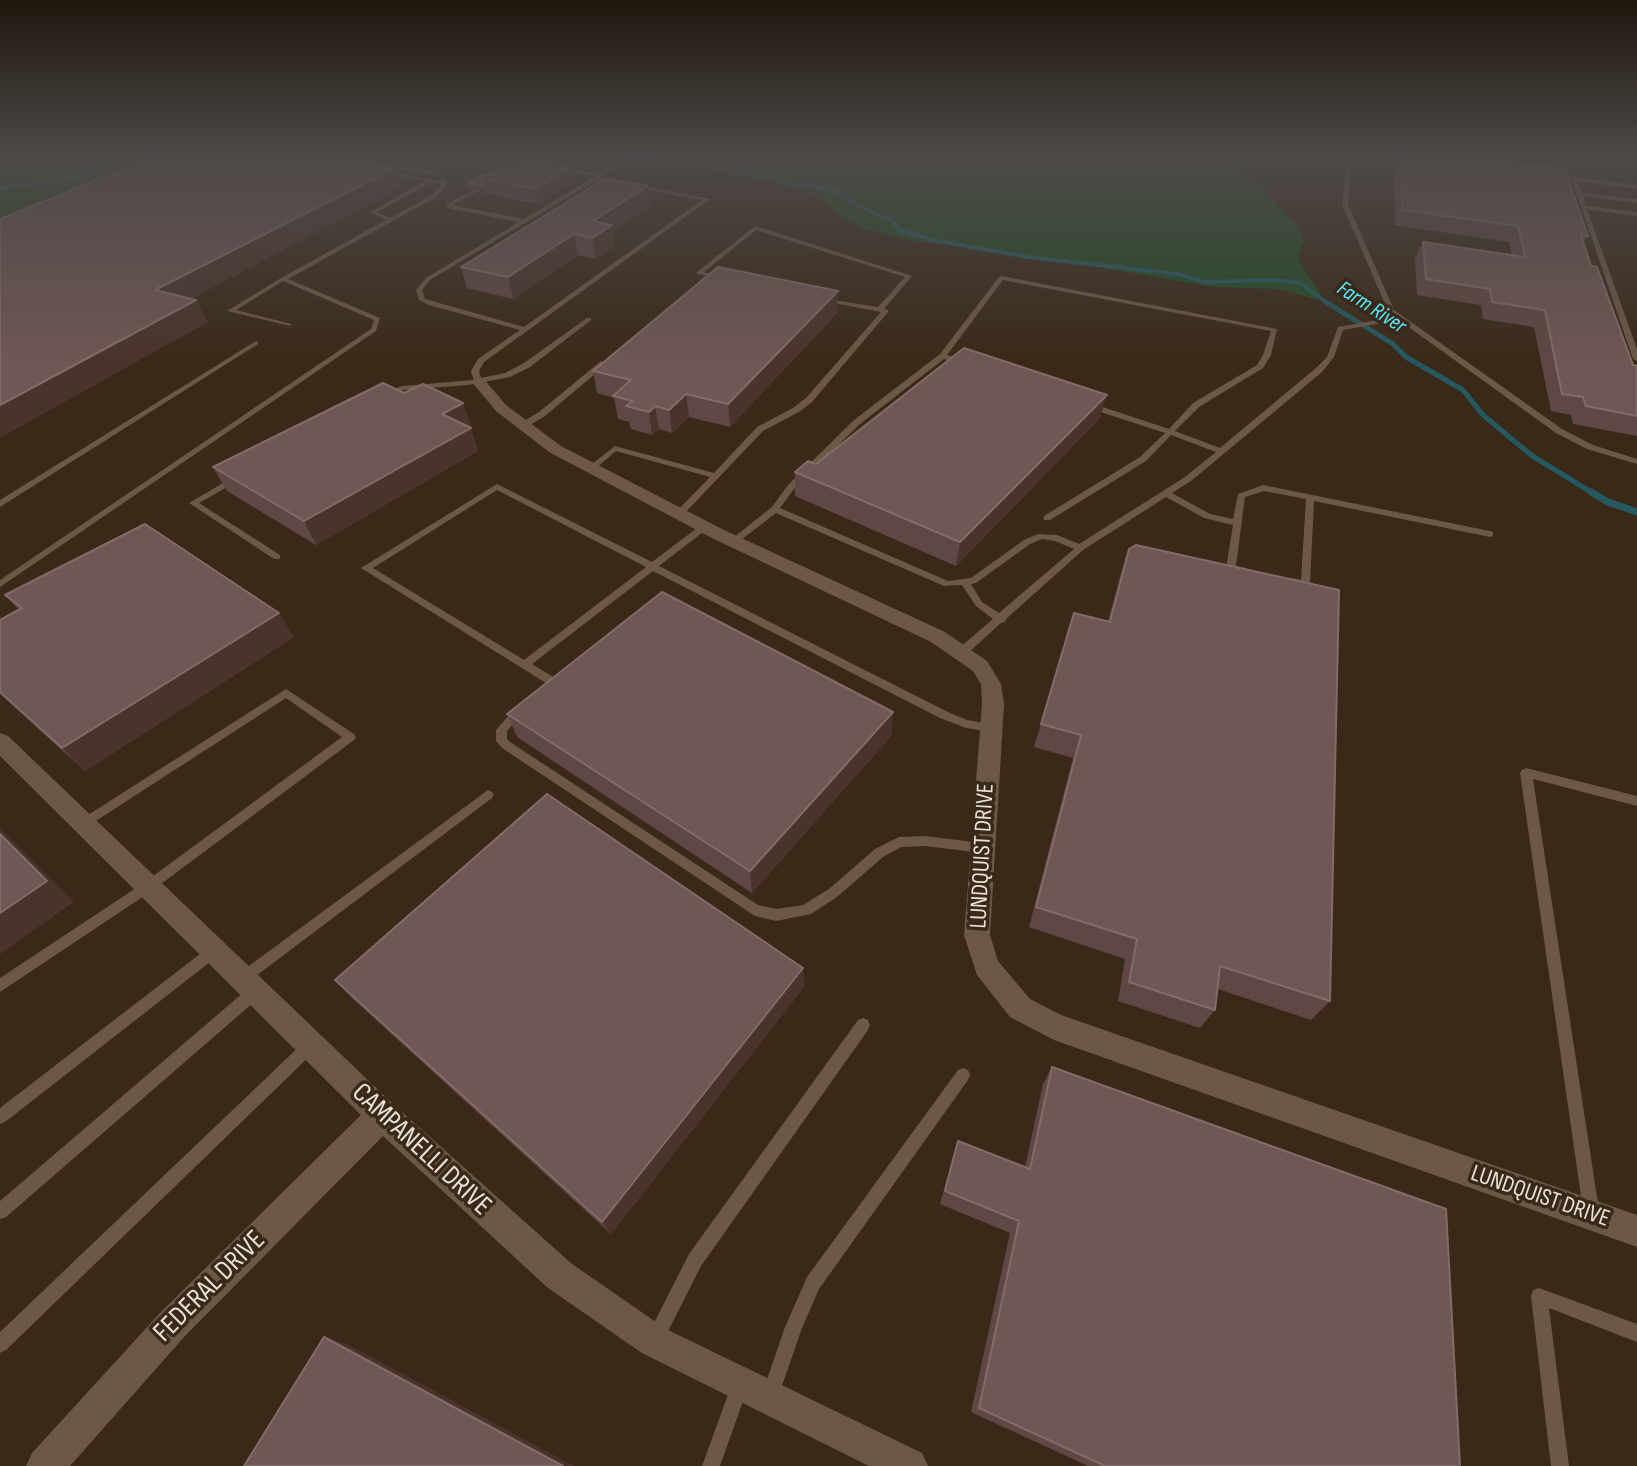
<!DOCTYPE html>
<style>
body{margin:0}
canvas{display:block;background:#392918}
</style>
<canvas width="1637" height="1466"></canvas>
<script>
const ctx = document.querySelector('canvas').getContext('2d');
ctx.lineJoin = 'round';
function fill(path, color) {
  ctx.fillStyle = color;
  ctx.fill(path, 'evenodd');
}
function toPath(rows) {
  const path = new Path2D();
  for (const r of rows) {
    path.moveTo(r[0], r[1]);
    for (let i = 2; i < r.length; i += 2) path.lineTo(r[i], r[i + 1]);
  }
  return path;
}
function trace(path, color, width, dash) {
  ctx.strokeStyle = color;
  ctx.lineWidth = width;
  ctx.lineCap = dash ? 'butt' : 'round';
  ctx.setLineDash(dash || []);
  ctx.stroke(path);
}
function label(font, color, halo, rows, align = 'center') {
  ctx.font = font + ' "Sofia Sans Condensed",sans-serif';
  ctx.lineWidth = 7;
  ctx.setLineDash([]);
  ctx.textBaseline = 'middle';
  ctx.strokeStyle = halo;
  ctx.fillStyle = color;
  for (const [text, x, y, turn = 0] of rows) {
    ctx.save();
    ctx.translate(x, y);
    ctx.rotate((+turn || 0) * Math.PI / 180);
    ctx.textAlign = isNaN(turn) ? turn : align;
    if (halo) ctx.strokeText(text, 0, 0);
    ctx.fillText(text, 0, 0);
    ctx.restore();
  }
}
const green = toPath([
 [0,157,163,157,0,234],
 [625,157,1245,157,1237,163,1239,169,1268,194,1298,226,1304,241,1298,255,1299,261,1323,298,1315,299,1278,289,1212,287,1093,266,910,240,863,229,840,216,817,196,779,184,776,179,683,162]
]);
const streamFar2 = toPath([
 [622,157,714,168,833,190,844,194,854,204,891,220,899,230,933,240,1028,257,1177,274,1205,282,1272,280,1300,283,1329,304],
 [0,188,78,177,159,157]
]);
const streamFar1 = toPath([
 [1326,302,1393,344,1406,357,1463,390,1483,415,1531,455,1594,494]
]);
const stream = toPath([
 [1591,492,1608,502,1637,512]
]);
const lane = toPath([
 [335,157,346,157,441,173,448,183,436,197,288,279,380,318,376,331,0,587,0,580,371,329,374,320,283,281,236,310,291,324,291,326,227,311,281,278,386,220,370,212,425,181,386,175,384,172,441,181,439,176,335,157],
 [432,182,441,184,432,195,390,218,377,212,432,182],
 [510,157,541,163,544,165,541,167,508,160,510,157],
 [1347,157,1352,157,1348,204,1394,310,1562,429,1593,445,1637,459,1637,464,1587,449,1556,433,1399,320,1343,330,1334,357,1322,372,1191,481,1172,493,1210,514,1233,519,1238,494,1263,485,1490,531,1493,532,1493,536,1490,537,1314,501,1310,584,1305,587,1288,583,1286,581,1291,578,1301,580,1306,499,1264,491,1245,497,1236,566,1246,568,1248,570,1243,573,1228,570,1226,568,1233,525,1204,518,1166,497,1083,550,1006,619,1005,622,1001,623,967,654,963,655,959,654,958,651,959,648,993,619,976,606,962,585,944,586,776,513,737,543,731,543,729,541,772,507,788,485,854,420,940,354,999,277,1001,276,1277,329,1271,355,1263,368,1199,407,1175,431,1220,448,1316,368,1327,357,1338,327,1394,317,1388,311,1342,204,1347,157],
 [1003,280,1271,331,1263,355,1257,365,1193,403,1169,429,1094,404,1088,404,1088,408,1165,433,1140,457,1044,516,1044,520,1050,520,1146,461,1171,435,1216,452,1185,477,1079,544,1057,535,1038,534,1024,540,971,578,948,581,780,508,794,489,860,424,944,359,968,365,968,361,947,355,1003,280],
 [1042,539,1055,541,1074,549,999,613,982,602,971,584,976,583,1030,544,1042,539],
 [612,166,617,167,599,178,619,181,619,183,595,181,430,280,422,290,425,299,524,327,702,200,633,187,631,184,710,199,484,362,479,371,481,378,505,373,524,363,587,318,591,318,591,320,530,367,510,377,468,385,404,390,383,396,383,392,403,386,474,380,471,371,478,359,520,330,429,305,419,300,416,290,426,278,519,222,448,208,446,205,478,187,480,190,453,205,524,219,595,176,561,171,559,168,599,174,612,166],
 [1557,175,1637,185,1637,189,1577,181,1582,193,1637,199,1637,203,1583,196,1586,206,1637,212,1637,216,1587,209,1637,349,1637,361,1633,359,1572,180,1555,178,1557,175],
 [755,226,912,276,884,309,888,310,888,312,812,402,799,412,763,431,682,516,676,516,676,512,710,477,616,451,594,470,588,470,587,468,615,446,714,473,757,427,793,408,806,398,881,312,823,301,820,299,821,298,878,307,905,277,756,230,704,272,712,274,712,276,697,274,697,272,755,226],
 [256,341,258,342,258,344,0,507,0,500,256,341],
 [601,361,608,363,545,416,525,428,519,428,519,424,539,412,601,361],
 [235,476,238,477,238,481,199,503,280,555,280,559,274,559,189,503,235,476],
 [497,484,652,562,701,525,707,525,707,529,659,566,948,712,967,720,995,725,996,728,991,732,966,728,940,718,653,571,532,664,558,680,559,683,551,691,543,691,542,688,546,683,361,568,497,484],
 [497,490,646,567,524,660,373,568,497,490],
 [286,689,354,734,356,737,354,740,153,890,0,992,0,978,145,882,342,737,286,698,88,826,84,828,80,826,78,823,80,820,286,689],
 [521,705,526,709,507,731,507,739,510,742,758,905,776,909,803,905,829,889,875,849,899,837,925,836,982,843,986,844,988,848,986,852,982,853,925,846,901,847,883,857,837,897,811,914,776,921,755,916,502,748,496,741,496,730,517,706,521,705],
 [1526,768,1637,796,1637,806,1533,779,1599,1210,1597,1216,1591,1218,1585,1216,1583,1210,1520,773,1522,770,1526,768],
 [488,790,492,792,494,795,492,798,248,982,243,984,238,982,236,978,238,974,488,790],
 [214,945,219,947,221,951,219,955,5,1122,0,1124,0,1108,209,947,214,945],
 [256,985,261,986,263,991,261,996,6,1217,0,1219,0,1201,251,986,256,985],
 [863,1018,868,1020,870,1025,868,1030,701,1266,662,1343,656,1346,650,1343,647,1337,650,1331,689,1254,858,1020,863,1018],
 [311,1038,316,1040,318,1045,316,1050,6,1350,0,1353,0,1332,306,1040,311,1038],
 [963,1068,968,1070,970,1075,968,1080,819,1289,802,1328,777,1400,771,1403,765,1400,762,1394,785,1327,807,1277,958,1070,963,1068],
 [1539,1288,1637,1324,1637,1342,1549,1308,1569,1466,1551,1466,1531,1296,1533,1290,1539,1288],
 [739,1378,745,1381,748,1387,720,1466,702,1466,733,1381,739,1378]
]);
const street = toPath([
 [478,377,483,378,506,405,561,446,724,530,945,632,987,661,1001,684,1004,704,990,935,998,961,1030,999,1061,1015,1637,1215,1637,1247,1054,1040,1010,1017,977,975,964,935,982,704,981,684,973,671,931,642,712,538,549,452,496,411,471,381,478,377],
 [0,733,8,736,393,1104,572,1264,666,1329,922,1453,928,1466,869,1466,642,1353,548,1288,383,1136,185,1336,70,1466,26,1466,32,1453,161,1312,361,1115,0,756,0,733]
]);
const wall = toPath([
 [1397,157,1467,157,1588,236,1583,242,1591,266,1633,365,1637,366,1637,436,1573,424,1571,415,1551,411,1534,327,1483,319,1481,305,1417,295,1415,258,1423,242,1512,255,1509,242,1395,225,1394,163],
 [574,166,576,181,537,204,484,193,483,190,469,188,467,183,487,175,514,168],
 [651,206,613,231,615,246,596,259,578,255,513,299,467,288,461,267],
 [837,313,730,427,689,417,672,433,659,429,652,435,631,429,629,422,618,419,614,398,597,393,593,371],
 [463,403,471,426,469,427,471,428,478,451,316,545,227,491,213,467],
 [1100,418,956,566,795,496,795,472],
 [1129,549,1330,1001,1311,1020,1218,989,1215,1010,1200,1028,1118,1001,1125,959,1029,927,1073,758,1034,747,1074,613,1108,621,1121,573],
 [5,595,294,637,85,771,0,694,0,620,19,610],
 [893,712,891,736,752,893,517,737,507,714],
 [803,968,804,987,611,1234,353,999,335,980],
 [1052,1067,1460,1466,1088,1466,971,1412,1010,1233,940,1204,953,1156,958,1141,1025,1167,1043,1084]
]);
const shadedWall = toPath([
 [574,166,576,181,537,204,534,189],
 [395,168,401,187,167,312,155,290],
 [648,186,651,206,613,231,615,246,596,259,592,238,593,221],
 [574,234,578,255,513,299,508,277],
 [838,291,837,313,730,427,728,404],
 [196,300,208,322,0,438,0,405],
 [686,394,689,417,672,433,669,410],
 [1107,395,1100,418,956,566,960,542],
 [463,403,471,426,450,437,442,414],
 [655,406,659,429,652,435,649,412],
 [471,428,478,451,316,545,304,521],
 [279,613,294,637,85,771,62,748],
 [893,712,891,736,752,893,750,871],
 [0,828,74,902,0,954],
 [803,968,804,987,611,1234,602,1222],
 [324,1337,347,1344,574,1466,563,1466]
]);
const building = toPath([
 [154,157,332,157,395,168,155,290,196,300,0,405,0,219,154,157],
 [1401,157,1467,157,1565,169,1588,236,1581,235,1591,266,1597,267,1633,365,1637,366,1637,416,1586,406,1583,397,1562,394,1545,310,1492,302,1490,289,1426,279,1423,242,1525,257,1518,226,1402,210,1401,157],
 [532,159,574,166,534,189,480,178,503,166,514,168,532,159],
 [483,174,487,175,480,178,482,185,467,183,483,174],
 [606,178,648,186,593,221,612,225,592,238,574,234,508,277,461,267,606,178],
 [718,267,838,291,728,404,686,394,669,410,655,406,649,412,626,406,633,401,613,396,631,380,593,371,718,267],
 [964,348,1107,395,960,542,795,472,808,461,816,464,964,348],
 [383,383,404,393,423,384,463,403,442,414,471,428,304,521,213,467,383,383],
 [145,524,279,613,62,748,0,692,0,620,22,608,5,595,145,524],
 [1136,545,1339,590,1330,1001,1220,966,1215,1010,1129,982,1137,939,1036,907,1081,735,1041,724,1074,613,1110,622,1129,549,1136,545],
 [662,592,893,712,750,871,507,714,662,592],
 [547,794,803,968,602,1222,335,980,547,794],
 [0,834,47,881,0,913,0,834],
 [1052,1067,1446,1209,1460,1466,1105,1466,979,1408,1019,1221,945,1191,958,1141,1030,1169,1052,1067],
 [324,1337,563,1466,244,1466,324,1337]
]);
const farWaternames = [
 ["Farm River",1371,308,33]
];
const streetNames = [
 ["LUNDQUIST DRIVE",983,856,-87],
 ["LUNDQUIST DRIVE",1540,1197,19]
];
const nearStreetnames = [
 ["CAMPANELLI DRIVE",421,1150,43],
 ["FEDERAL DRIVE",210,1287,-45]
];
fill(green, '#214b23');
trace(streamFar2, '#245961', 4);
trace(streamFar1, '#245961', 5);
trace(stream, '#245961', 7);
fill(lane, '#6b5846');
fill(street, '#6b5846');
fill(wall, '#5e4745');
fill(shadedWall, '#49342c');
fill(building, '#6e5754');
trace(building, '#816c68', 2);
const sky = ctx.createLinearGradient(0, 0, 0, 362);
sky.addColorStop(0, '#1f170d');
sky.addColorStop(0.43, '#4e4948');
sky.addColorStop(1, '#4e494800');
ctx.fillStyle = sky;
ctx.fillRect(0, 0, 1637, 362);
label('italic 22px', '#58eaff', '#392918', farWaternames);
label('24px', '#eae0d5', '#392918', streetNames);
label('28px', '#eae0d5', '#392918', nearStreetnames);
</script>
